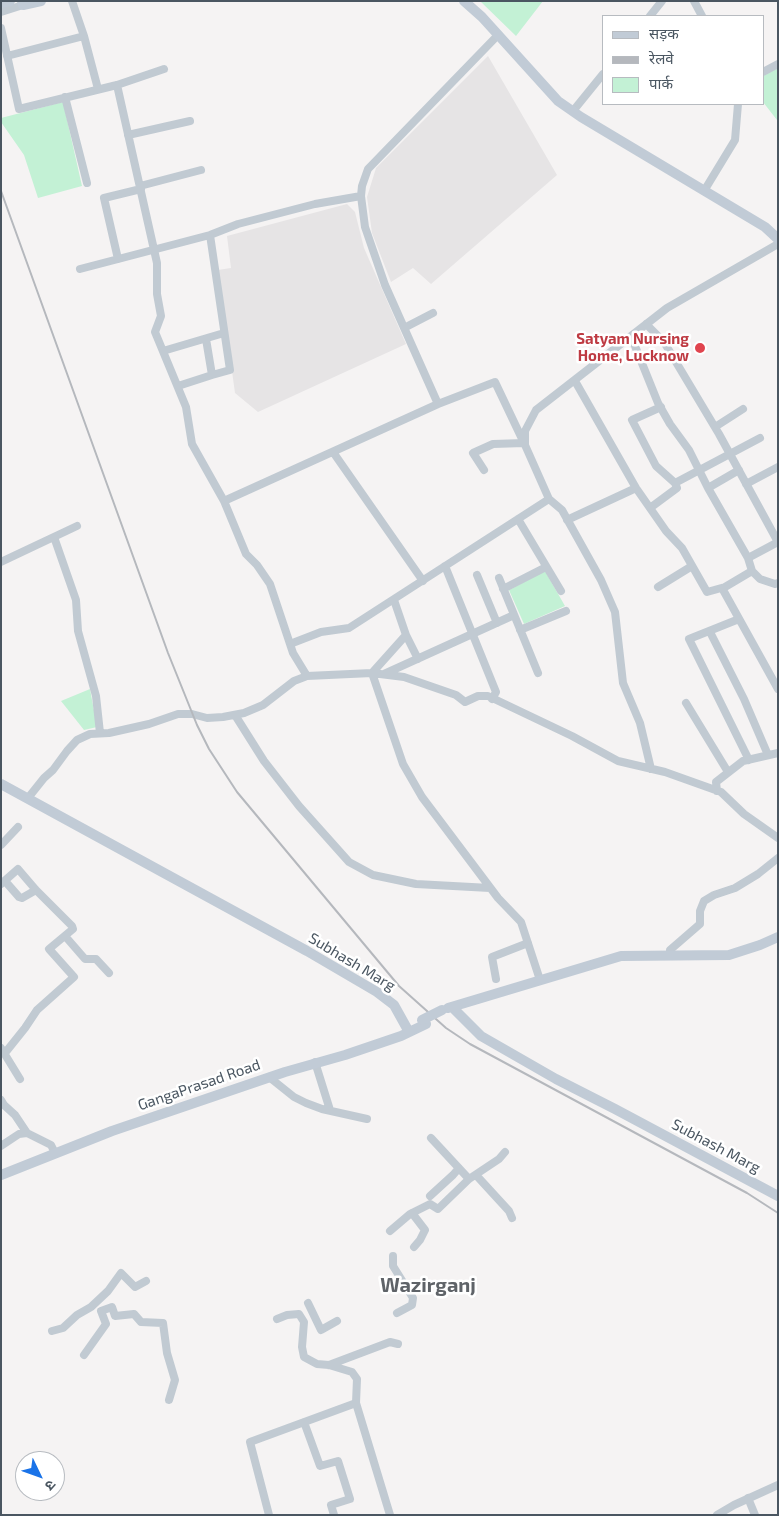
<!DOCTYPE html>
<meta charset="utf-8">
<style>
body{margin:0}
#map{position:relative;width:779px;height:1516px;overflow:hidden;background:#f5f3f3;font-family:"Exo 2","Noto Sans Devanagari",sans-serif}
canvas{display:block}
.frame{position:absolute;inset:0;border:2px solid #4a5661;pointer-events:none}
.legend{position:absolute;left:602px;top:15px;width:162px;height:90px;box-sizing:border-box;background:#fff;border:1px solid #b7bbc0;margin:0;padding:6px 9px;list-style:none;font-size:15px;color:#4a5661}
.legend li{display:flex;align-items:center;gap:10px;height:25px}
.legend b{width:25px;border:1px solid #b7bbc0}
.north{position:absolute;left:15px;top:1451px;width:50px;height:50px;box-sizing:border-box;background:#fff;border:1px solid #b7bbc0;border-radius:50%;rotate:132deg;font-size:14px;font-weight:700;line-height:20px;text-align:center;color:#4a5661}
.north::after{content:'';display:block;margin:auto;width:18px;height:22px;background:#1a73e8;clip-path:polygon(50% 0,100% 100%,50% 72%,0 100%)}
</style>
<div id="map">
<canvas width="779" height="1516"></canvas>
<div class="frame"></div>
<ul class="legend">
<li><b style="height:6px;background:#c1cbd6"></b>सड़क</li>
<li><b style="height:6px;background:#b5b8bd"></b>रेलवे</li>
<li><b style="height:14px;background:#c3f1d5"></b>पार्क</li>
</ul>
<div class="north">उ</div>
</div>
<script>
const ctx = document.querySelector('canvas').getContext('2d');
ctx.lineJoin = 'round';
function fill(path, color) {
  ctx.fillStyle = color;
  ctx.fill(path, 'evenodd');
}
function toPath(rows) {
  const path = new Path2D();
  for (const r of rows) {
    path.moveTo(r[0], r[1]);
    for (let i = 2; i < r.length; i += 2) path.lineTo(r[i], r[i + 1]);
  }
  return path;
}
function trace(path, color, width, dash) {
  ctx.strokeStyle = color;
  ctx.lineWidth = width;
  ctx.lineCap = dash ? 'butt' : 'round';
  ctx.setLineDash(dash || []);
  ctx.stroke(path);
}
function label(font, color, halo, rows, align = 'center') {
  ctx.font = font + ' "Exo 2",sans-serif';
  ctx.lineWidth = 5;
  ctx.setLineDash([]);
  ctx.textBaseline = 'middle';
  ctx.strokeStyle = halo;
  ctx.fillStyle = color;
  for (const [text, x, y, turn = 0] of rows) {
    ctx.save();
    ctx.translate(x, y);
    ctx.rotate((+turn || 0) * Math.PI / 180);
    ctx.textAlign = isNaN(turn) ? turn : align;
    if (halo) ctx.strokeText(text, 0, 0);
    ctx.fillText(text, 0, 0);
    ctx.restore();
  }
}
const education = toPath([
 [488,56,557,175,431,284,413,268,391,282,372,233,367,197,376,168],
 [347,204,355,212,364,248,406,344,258,412,235,393,218,270,231,268,227,236]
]);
const green = toPath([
 [480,1,543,1,516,36],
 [778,68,778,119,777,120,763,102,763,76],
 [63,102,82,186,38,198,24,155,1,122,1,118],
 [545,571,565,606,524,624,509,590],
 [90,689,97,727,84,730,61,701]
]);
const street = toPath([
 [72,1,84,36,98,89],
 [694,1,702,16],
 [1,12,23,5],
 [650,16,662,1],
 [1,28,19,109,117,85,164,69],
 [7,56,84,36],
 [763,72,778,64],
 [117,85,157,263,157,294,161,316,155,332,186,407,192,444,224,501,246,554,257,565,270,584,293,653,307,676],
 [65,97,87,183],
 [573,111,603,74],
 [128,135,190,121],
 [140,186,201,170],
 [704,191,735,140,738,104],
 [210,235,230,370,212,375],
 [118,259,104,198,141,189],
 [80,269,210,235,238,224,315,204,361,196],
 [646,324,664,342,719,434,778,542],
 [404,328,433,313],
 [631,336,658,403,670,424,689,450,708,488,748,558,752,571],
 [163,351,224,333],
 [575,381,636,488,666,531,682,548,707,592,725,587,752,571,760,579,775,584,778,583],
 [178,386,212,375,206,339],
 [438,404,385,285,365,227,361,196,362,186,368,169,498,35],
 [715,427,743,409],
 [333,452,423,581],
 [484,470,473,453,493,444,524,443],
 [675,483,760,438],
 [746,484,778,467],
 [708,488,739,470],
 [224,501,438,404,495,382,524,443],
 [650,508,677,488,675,483,656,466,632,420,661,407],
 [518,519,561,591],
 [567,520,636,488],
 [54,537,76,600,78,631,96,696,100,733],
 [748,558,778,542],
 [1,562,77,526],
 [445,566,496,692,492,699],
 [477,575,497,623],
 [499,578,538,673],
 [658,587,692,566],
 [722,588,778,689],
 [503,589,546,567],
 [739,619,689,639,749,760],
 [520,630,566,611],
 [710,632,744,699,768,755],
 [406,635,418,659],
 [290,644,321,632,349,628,549,499],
 [372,673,403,764,422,797,498,898,521,922,540,980],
 [372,673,406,635,394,600],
 [384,674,514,615],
 [686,703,728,772],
 [235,715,264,761,299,806,349,862,373,875,416,884,490,888],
 [651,769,640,723,623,683,615,612,601,580,562,510,549,499,525,445,525,431,536,410,667,308,778,244],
 [717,791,716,782,743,761,778,753],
 [28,798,44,778,53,770,67,751,77,740,90,734,109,733,149,724,178,714,192,714,207,718,223,717,244,713,263,705,294,681,307,676,372,673,404,677,456,695,465,702,478,696,488,696,572,736,618,761,665,772,721,792,744,814,778,838],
 [1,845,18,827],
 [5,881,19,897,22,898,36,890],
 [1,884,18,869,36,890,72,926,73,929,49,949,74,977,37,1010,25,1028,5,1053],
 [65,936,85,959,96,959,109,973],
 [671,956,670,950,700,924,700,911,704,901,714,895,735,888,758,874,778,858],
 [496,979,492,957,528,943],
 [1,1048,20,1079],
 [315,1062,330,1110],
 [269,1077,294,1097,306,1103,322,1109,367,1119],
 [1,1100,4,1105,15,1115,27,1133,51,1145,55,1153],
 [431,1138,469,1179],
 [1,1146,19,1134,27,1133],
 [476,1175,509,1211,512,1218],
 [430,1196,453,1175,459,1168],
 [412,1213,425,1230,420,1240,414,1247],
 [390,1231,410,1214,430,1204,438,1209,469,1179,499,1159,505,1152],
 [393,1256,393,1266,413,1298,412,1305,397,1313],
 [308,1303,321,1330,337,1321],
 [277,1319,287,1315,299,1314,304,1322,302,1347,304,1357,317,1364,329,1365,352,1372,357,1379,356,1403,390,1515],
 [52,1331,63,1328,77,1315,91,1307,108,1291,121,1273,135,1287,146,1281],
 [84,1355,106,1324,101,1311,112,1307,115,1316,134,1314,141,1322,163,1323,167,1353,175,1380,169,1400],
 [329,1365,390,1342,398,1344],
 [304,1422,320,1466,338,1461,350,1499,331,1505,334,1515],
 [748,1498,755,1515],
 [269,1515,250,1442,356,1403],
 [717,1515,734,1505,778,1485]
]);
const secondary = toPath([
 [22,1,23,5,41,1],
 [464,1,482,17,558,101,581,117,765,227,778,239],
 [1,3,10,1],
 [1,784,307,951,377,992,394,1005,409,1032],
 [452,1007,481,1036,556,1079,615,1109,778,1196],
 [448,1008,621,956,729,955,760,945,778,937],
 [1,1175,112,1131,285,1072,345,1055,401,1036,426,1024]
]);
const rail = toPath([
 [1,191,168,653,197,725,209,749,237,792,399,986,446,1028,470,1044,747,1193,778,1213]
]);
const secondaryBridge = toPath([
 [422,1020,442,1010]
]);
const markers = [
 [700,348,6,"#e0444e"]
];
const healthNames = [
 ["Satyam Nursing",689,339],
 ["Home, Lucknow",689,356]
];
const streetNames = [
 ["Subhash Marg",352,962,31],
 ["GangaPrasad Road",199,1085,-19],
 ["Subhash Marg",716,1146,28]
];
const districtNames = [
 ["Wazirganj",428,1285]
];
fill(education, '#e6e4e5');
fill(green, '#c3f1d5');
trace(street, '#c1cad2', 8);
trace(secondary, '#c1cbd6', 10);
trace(rail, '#b5b8bd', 2);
trace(secondaryBridge, '#c1cbd6', 10);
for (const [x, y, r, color] of markers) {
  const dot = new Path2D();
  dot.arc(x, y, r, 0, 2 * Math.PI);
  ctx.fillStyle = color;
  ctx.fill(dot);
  trace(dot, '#fff', 2);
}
label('bold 15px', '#be3a42', '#fff', healthNames, 'right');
label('15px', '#4a5661', '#fff', streetNames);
label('bold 20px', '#5f6368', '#fff', districtNames);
</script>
